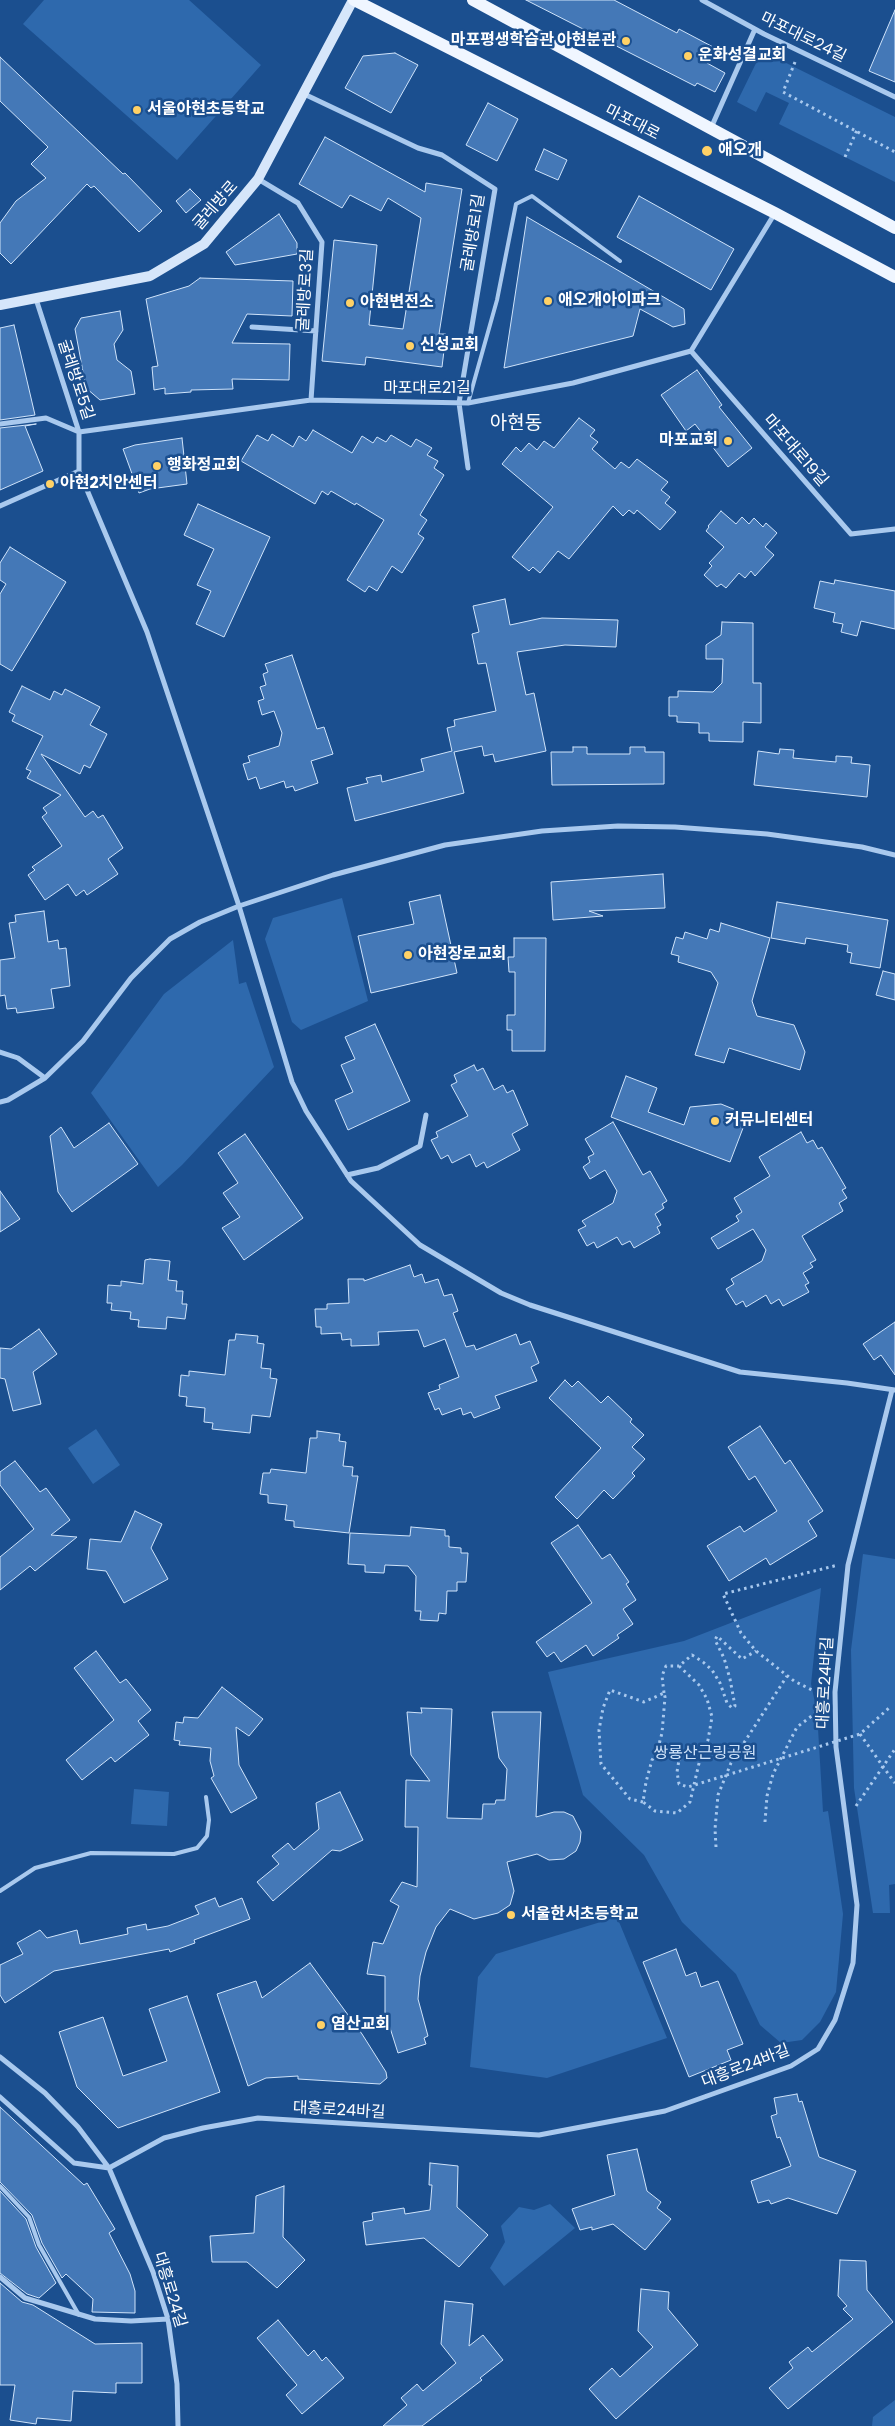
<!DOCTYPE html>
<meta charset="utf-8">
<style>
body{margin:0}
canvas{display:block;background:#1b4f8f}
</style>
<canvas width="895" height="2426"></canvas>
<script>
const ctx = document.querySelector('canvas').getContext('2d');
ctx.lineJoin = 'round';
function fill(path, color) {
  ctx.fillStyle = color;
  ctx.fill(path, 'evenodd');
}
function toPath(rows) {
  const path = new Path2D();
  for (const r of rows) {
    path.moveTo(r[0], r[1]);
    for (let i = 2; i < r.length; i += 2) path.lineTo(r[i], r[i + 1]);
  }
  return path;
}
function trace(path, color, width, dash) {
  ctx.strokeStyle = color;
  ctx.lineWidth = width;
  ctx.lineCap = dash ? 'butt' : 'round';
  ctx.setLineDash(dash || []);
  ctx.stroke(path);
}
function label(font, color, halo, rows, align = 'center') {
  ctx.font = font + ' Poppins,"Noto Sans KR",sans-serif';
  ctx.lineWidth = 5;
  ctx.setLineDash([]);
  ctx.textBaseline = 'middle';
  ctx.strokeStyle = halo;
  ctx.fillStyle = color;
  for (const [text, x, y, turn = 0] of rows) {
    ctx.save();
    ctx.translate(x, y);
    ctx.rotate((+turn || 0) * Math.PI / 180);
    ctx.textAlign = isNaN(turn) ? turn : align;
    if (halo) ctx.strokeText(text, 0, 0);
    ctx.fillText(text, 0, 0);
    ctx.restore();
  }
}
const green = toPath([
 [44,0,189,0,261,65,177,160,23,24],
 [762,51,895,117,895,182,779,124,789,103,766,92,756,112,737,102],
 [342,898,368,1001,301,1030,292,1022,265,939,273,918],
 [233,940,239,984,246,982,274,1067,182,1165,158,1187,91,1093,164,994],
 [96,1429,120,1465,93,1484,68,1448],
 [863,1554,895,1559,895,1884,889,1885,890,1913,873,1913,854,1788,851,1650],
 [821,1588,811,1684,817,1712,823,1812,828,1811,843,1914,836,1992,820,2022,802,2040,781,2043,760,2025,736,1974,682,1922,644,1855,583,1795,548,1672,684,1641],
 [134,1789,169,1792,167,1826,131,1824],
 [617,1917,667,2038,547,2078,470,2067,478,1977,496,1954],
 [550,2204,575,2228,504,2286,490,2268,505,2242,501,2226,519,2207,534,2210],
 [895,2400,895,2426,872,2426,873,2417]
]);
const building = toPath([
 [526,0,614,0,677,33,679,29,715,48,707,63,725,73,715,92,697,83,695,86,526,0],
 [895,10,895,82,869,71,895,10],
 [395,53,418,65,391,113,345,88,363,56,395,53],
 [0,57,123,174,125,173,162,211,139,232,94,186,91,188,87,184,11,264,0,253,0,223,16,201,46,178,31,164,48,147,0,101,0,57],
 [488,103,518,119,497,161,466,145,488,103],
 [325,137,425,192,426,183,462,189,439,334,446,334,442,367,366,357,365,365,322,361,334,240,377,245,369,325,403,329,421,218,388,198,381,211,350,195,342,208,299,184,325,137],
 [544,149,567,160,558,180,535,170,544,149],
 [190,189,201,200,186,213,176,201,190,189],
 [639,196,734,249,711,290,617,237,639,196],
 [279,214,297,243,297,254,235,265,226,252,279,214],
 [527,217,684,309,685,324,673,327,640,309,633,336,504,368,527,217],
 [200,278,293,281,292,316,247,314,232,343,290,344,289,380,232,379,233,389,191,390,191,392,165,394,165,388,154,390,152,367,158,366,146,299,189,286,200,278],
 [120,311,123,330,114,344,117,360,131,371,135,394,100,400,86,388,75,329,81,318,120,311],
 [14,325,35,415,0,420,0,328,14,325],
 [697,370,722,405,719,407,752,448,728,467,695,424,686,431,661,395,697,370],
 [579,418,595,430,590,436,598,442,592,449,615,469,621,462,629,468,637,459,668,482,661,490,670,497,665,503,676,512,660,530,637,510,634,514,629,510,623,516,613,506,569,559,558,551,540,573,533,567,529,571,512,557,553,507,502,464,516,447,521,452,529,443,537,450,544,441,554,448,579,418],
 [36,424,25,426,43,471,0,490,0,428,36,424],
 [313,430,352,453,362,436,373,443,377,437,386,442,391,435,411,447,416,439,432,448,427,455,438,461,434,468,444,475,420,515,427,520,418,534,424,538,402,573,392,566,377,591,369,586,365,592,347,580,384,520,356,503,355,505,331,491,328,495,322,491,315,504,241,461,257,435,268,441,272,434,293,447,299,436,306,441,313,430],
 [182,438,187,484,150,489,139,493,123,449,135,445,182,438],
 [198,504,270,537,224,637,196,624,211,591,197,585,214,549,184,535,198,504],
 [721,511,736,524,742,517,749,524,754,518,763,527,766,523,777,533,765,547,774,555,755,576,751,571,745,578,739,573,726,588,721,584,717,587,704,575,712,566,709,563,724,547,706,531,709,527,708,526,721,511],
 [10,547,66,582,12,671,0,664,0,594,6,584,0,580,0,563,10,547],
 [835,580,895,591,895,629,861,621,857,636,841,632,843,624,833,622,835,613,814,608,820,581,834,584,835,580],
 [505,599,510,625,542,618,618,620,616,647,565,645,517,652,526,695,534,693,546,751,495,762,493,754,484,756,482,746,454,752,464,793,355,821,347,788,368,783,366,778,381,775,382,782,424,771,421,759,452,751,447,728,455,726,454,720,496,711,486,663,478,664,472,634,479,632,473,606,505,599],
 [722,622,753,623,753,683,761,683,761,723,743,722,743,742,709,741,709,733,699,733,699,723,677,722,677,716,669,716,669,697,678,697,678,691,713,692,722,683,723,659,706,659,706,645,721,635,722,622],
 [292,655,317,729,324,727,333,754,311,761,318,783,295,791,293,786,286,788,284,781,260,789,256,777,248,780,243,764,250,762,248,756,279,746,282,733,274,711,262,715,258,701,264,699,260,687,266,685,263,674,268,672,265,664,292,655],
 [22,686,50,700,54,691,62,695,65,689,100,707,90,725,107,734,90,768,84,765,80,774,41,754,85,817,93,811,98,818,103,815,123,848,108,859,118,874,87,895,84,890,76,896,68,884,45,900,28,875,35,870,32,867,62,846,42,817,47,813,43,808,61,795,27,778,31,771,26,769,43,736,12,721,15,715,9,712,22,686],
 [573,747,587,747,587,754,630,754,630,747,645,747,645,752,664,752,664,784,552,785,551,752,573,752,573,747],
 [780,749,794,750,793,758,836,762,836,756,852,757,851,763,870,765,867,797,754,785,758,751,779,754,780,749],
 [663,874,665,908,589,911,603,916,553,920,551,882,663,874],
 [440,895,457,973,371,993,358,936,414,924,409,902,440,895],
 [777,902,888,920,880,968,850,963,852,953,847,952,848,945,806,938,805,944,771,938,777,902],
 [44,911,48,942,58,940,59,949,66,948,70,986,51,989,54,1008,17,1013,16,1008,7,1009,5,995,0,996,0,960,15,958,9,923,16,922,15,915,44,911],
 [721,923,770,938,752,1001,757,1016,794,1025,805,1052,800,1070,729,1048,724,1063,695,1055,718,983,711,972,678,962,679,956,671,954,676,937,683,939,685,932,707,939,710,929,719,932,721,923],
 [514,938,546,938,545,1051,512,1051,512,1030,507,1030,507,1015,515,1015,515,972,509,972,508,957,514,957,514,938],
 [883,971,895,974,895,1000,876,995,883,971],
 [375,1024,410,1101,348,1130,335,1100,353,1092,341,1065,355,1059,345,1037,375,1024],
 [474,1065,477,1071,483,1068,494,1090,503,1085,507,1093,513,1090,528,1125,512,1134,520,1150,487,1168,484,1162,476,1167,470,1154,452,1163,448,1155,441,1159,431,1140,438,1137,436,1132,468,1116,451,1085,457,1082,454,1075,474,1065],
 [626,1076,657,1088,648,1112,684,1125,690,1107,721,1104,748,1115,730,1162,611,1117,626,1076],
 [613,1122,643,1175,650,1171,667,1201,662,1204,664,1208,655,1214,661,1225,657,1227,660,1233,634,1248,630,1241,622,1245,617,1237,597,1248,594,1242,587,1246,578,1230,586,1226,582,1221,613,1203,617,1191,605,1170,590,1179,583,1167,590,1162,588,1157,594,1154,585,1139,613,1122],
 [109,1123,138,1164,72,1212,58,1192,50,1136,61,1127,74,1148,109,1123],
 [801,1132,807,1143,813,1140,818,1149,822,1147,846,1188,842,1190,847,1198,839,1203,843,1211,802,1236,816,1260,810,1263,813,1267,803,1273,809,1283,805,1285,809,1292,783,1306,779,1299,771,1304,766,1295,746,1307,743,1301,736,1305,726,1289,734,1284,731,1279,762,1261,766,1250,753,1229,718,1249,711,1238,739,1221,736,1216,742,1212,734,1198,770,1176,759,1157,801,1132],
 [245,1134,303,1218,244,1260,222,1228,240,1217,223,1193,238,1183,218,1153,245,1134],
 [0,1191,20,1219,0,1232,0,1191],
 [150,1259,170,1261,168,1280,177,1281,176,1291,183,1291,182,1304,187,1304,185,1319,167,1317,166,1329,138,1327,139,1320,130,1319,131,1312,111,1310,112,1303,107,1303,108,1285,121,1286,121,1281,143,1284,145,1260,150,1259],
 [410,1265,414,1277,422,1274,425,1283,438,1279,444,1296,452,1294,458,1311,453,1313,466,1347,474,1345,476,1350,516,1334,520,1345,530,1341,539,1363,531,1367,537,1381,495,1396,500,1408,474,1418,471,1412,463,1415,461,1408,442,1415,439,1408,435,1410,428,1393,440,1389,439,1385,459,1377,445,1339,424,1347,418,1330,378,1332,379,1345,351,1346,351,1339,342,1340,341,1333,321,1334,321,1327,316,1327,315,1309,327,1309,327,1304,349,1303,348,1279,364,1279,364,1281,410,1265],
 [895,1322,895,1375,881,1355,874,1360,863,1344,895,1322],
 [39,1329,57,1354,33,1372,41,1404,13,1411,5,1379,0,1378,0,1348,11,1349,39,1329],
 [236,1334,258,1336,257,1343,264,1344,261,1368,271,1369,270,1378,277,1379,270,1417,252,1415,250,1433,212,1429,213,1423,204,1422,205,1408,186,1406,187,1397,179,1396,181,1375,189,1376,189,1371,225,1375,229,1340,235,1340,236,1334],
 [565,1380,572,1387,578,1381,601,1403,608,1396,632,1419,630,1422,644,1435,632,1447,645,1459,632,1473,635,1476,613,1499,604,1490,577,1519,555,1497,601,1448,549,1398,565,1380],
 [760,1426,785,1464,790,1460,823,1511,808,1521,817,1536,770,1565,766,1558,729,1581,707,1546,740,1526,744,1532,777,1511,755,1476,749,1480,728,1447,760,1426],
 [317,1431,340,1434,339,1441,346,1442,343,1466,353,1467,352,1476,358,1476,349,1533,294,1527,294,1521,285,1520,287,1505,268,1503,268,1495,260,1494,263,1473,270,1473,271,1469,306,1473,310,1438,317,1438,317,1431],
 [15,1461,40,1492,46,1488,70,1520,51,1535,77,1537,35,1571,30,1566,0,1590,0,1557,34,1529,0,1485,0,1472,15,1461],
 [135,1511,162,1524,151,1548,168,1579,124,1603,106,1571,87,1569,90,1539,121,1542,135,1511],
 [578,1525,602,1559,610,1554,629,1582,626,1584,636,1600,623,1609,633,1624,617,1635,619,1638,593,1656,586,1645,561,1662,554,1652,547,1657,536,1642,592,1603,551,1543,578,1525],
 [411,1527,445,1530,445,1536,449,1536,449,1547,461,1548,461,1553,468,1553,466,1582,457,1582,457,1591,447,1591,446,1614,439,1613,438,1621,420,1620,421,1611,415,1611,416,1576,408,1566,385,1565,384,1573,365,1572,365,1565,348,1564,350,1533,410,1536,411,1527],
 [96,1651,120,1683,126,1679,151,1710,138,1721,149,1735,115,1762,111,1757,82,1780,66,1760,114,1720,74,1668,96,1651],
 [222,1687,263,1719,249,1736,236,1727,239,1765,257,1798,231,1813,211,1778,214,1776,210,1761,211,1748,179,1745,180,1741,174,1740,176,1722,183,1723,184,1717,198,1718,222,1687],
 [421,1708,452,1709,447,1818,482,1819,483,1804,495,1804,496,1800,505,1800,507,1769,499,1758,492,1712,541,1712,536,1817,554,1812,564,1812,573,1816,581,1832,580,1842,576,1851,564,1859,549,1860,537,1854,507,1862,514,1891,510,1905,498,1913,474,1919,450,1909,436,1927,426,1952,420,1976,418,1999,428,2036,424,2038,426,2044,398,2053,385,2012,385,1976,367,1974,373,1942,383,1944,399,1906,390,1901,402,1882,417,1887,418,1827,405,1827,406,1780,430,1781,411,1755,407,1712,422,1713,421,1708],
 [340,1792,363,1840,340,1851,332,1850,273,1901,257,1882,279,1864,272,1856,288,1843,294,1850,319,1829,316,1803,340,1792],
 [215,1898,219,1907,242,1898,250,1919,194,1940,195,1943,170,1952,169,1949,54,1971,5,2003,0,1995,0,1965,23,1954,17,1943,40,1930,47,1938,77,1930,80,1944,128,1934,127,1928,146,1924,147,1930,168,1926,199,1914,195,1906,215,1898],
 [676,1949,686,1976,696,1972,701,1987,718,1981,743,2044,727,2050,731,2060,689,2077,643,1962,676,1949],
 [310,1963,362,2034,386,2072,387,2078,380,2084,298,2079,298,2076,266,2078,248,2086,217,1994,256,1981,262,1998,310,1963],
 [187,1996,220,2092,118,2128,77,2087,59,2032,103,2017,123,2076,167,2061,149,2009,187,1996],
 [797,2094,799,2102,802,2101,819,2157,856,2171,837,2214,788,2198,771,2204,769,2200,758,2203,751,2181,791,2166,780,2137,777,2138,771,2116,777,2114,774,2098,797,2094],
 [0,2107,84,2185,87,2183,115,2229,109,2233,130,2274,135,2291,135,2313,92,2312,93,2299,66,2274,62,2278,42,2243,32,2215,0,2182,0,2107],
 [637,2149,647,2191,661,2202,657,2208,671,2219,645,2250,613,2224,592,2230,592,2227,580,2230,572,2209,615,2195,607,2155,637,2149],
 [430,2163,458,2166,457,2207,488,2235,459,2267,424,2238,366,2245,363,2222,373,2220,372,2213,404,2208,405,2214,430,2210,432,2185,429,2185,430,2163],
 [284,2186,283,2237,305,2260,277,2288,247,2262,212,2262,210,2236,254,2233,256,2196,284,2186],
 [0,2191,26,2219,36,2247,56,2283,39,2298,27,2294,0,2273,0,2191],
 [840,2260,866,2261,867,2290,893,2322,788,2409,769,2388,793,2368,789,2362,808,2347,812,2352,853,2319,843,2309,847,2306,838,2296,840,2260],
 [0,2283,22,2302,33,2305,95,2344,142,2343,142,2383,116,2383,116,2393,73,2391,71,2421,37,2418,36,2424,10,2420,15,2385,0,2385,0,2283],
 [641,2289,669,2292,668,2309,698,2345,616,2419,589,2389,612,2368,620,2377,653,2347,638,2331,641,2289],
 [445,2301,473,2304,469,2346,483,2335,503,2360,480,2378,482,2380,422,2426,383,2426,407,2405,401,2398,417,2384,423,2391,456,2363,441,2344,445,2301],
 [278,2320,308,2356,314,2350,322,2361,326,2357,344,2378,302,2414,286,2395,297,2385,257,2338,278,2320]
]);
const path = toPath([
 [795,62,783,92,895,152],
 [845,157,857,130],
 [824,1692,814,1691,794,1681,756,1651,741,1633,723,1594,838,1565],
 [664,1693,662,1676,666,1666,679,1666],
 [894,1782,895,1783],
 [643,1802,630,1799,601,1764,599,1730,603,1708,610,1690,644,1702,664,1693,665,1697,662,1733,657,1752,652,1760,646,1782,643,1802,655,1811,677,1813,690,1802,700,1759,708,1740,712,1717,707,1699,699,1685,679,1666,692,1655,703,1662,712,1670,720,1683,727,1703,732,1708,735,1706,730,1679,724,1658,715,1640,717,1636,742,1659,756,1651],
 [856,1806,895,1749],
 [765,1822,767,1796,773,1774,797,1727,817,1712,825,1712],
 [716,1847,715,1829,718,1795,731,1763,787,1676]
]);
const lane = toPath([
 [468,403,497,300,516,204,532,196,620,261],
 [0,1891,35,1868,91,1853,174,1854,197,1848,207,1836,209,1820,206,1797],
 [0,2186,29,2217,39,2245,79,2315]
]);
const street = toPath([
 [702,0,764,34,895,97],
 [304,94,418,148,442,155,495,189,459,403,468,468],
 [711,128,755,29],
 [258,179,298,203,322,242,311,400],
 [36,299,79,432,79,471,147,632,239,906,292,1082,306,1111,351,1181,420,1245,501,1293,530,1305,740,1372,847,1383,895,1390],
 [252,327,316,331],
 [691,351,851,534,895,529],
 [0,424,46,418,79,432,311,400,468,403,573,383,691,351,775,213],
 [0,506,79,471],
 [0,1052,18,1058,45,1078],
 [0,1102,8,1100,45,1078,83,1041,131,978,170,939,200,922,239,906,333,875,445,845,542,831,618,826,675,827,767,834,862,847,895,855],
 [347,1175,378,1168,420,1146,426,1115],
 [0,2057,45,2093,78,2127,109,2168,153,2272,168,2319,177,2384,178,2426],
 [0,2097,74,2163,109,2168,164,2138,203,2128,258,2118,539,2135,665,2111,791,2066,818,2049,835,2020,853,1963,857,1905,836,1747,835,1692,848,1565,892,1390],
 [0,2277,25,2298,95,2319,131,2321,168,2319]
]);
const secondary = toPath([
 [0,305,150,276,204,244,258,179,353,0]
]);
const primary = toPath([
 [354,0,775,213,895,277],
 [473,0,895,228]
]);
const pathBridge = toPath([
 [860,1734,894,1782],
 [657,1752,679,1760,677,1772,679,1784,688,1787,860,1734,889,1708],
 [679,1760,688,1749,700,1745,713,1748,719,1758]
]);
const markers = [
 [626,41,5,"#ffd166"],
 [688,56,5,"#ffd166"],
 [137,110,5,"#ffd166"],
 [707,151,6,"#ffd166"],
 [548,301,5,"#ffd166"],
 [350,303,5,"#ffd166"],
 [410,346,5,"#ffd166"],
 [728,441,5,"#ffd166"],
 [157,466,5,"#ffd166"],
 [50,484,5,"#ffd166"],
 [408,955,5,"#ffd166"],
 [715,1121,5,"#ffd166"],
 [511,1915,5,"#ffd166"],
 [321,2025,5,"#ffd166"]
];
const streetNames = [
 ["마포대로24길",803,38,26],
 ["마포대로",632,123,27],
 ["굴레방로",216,206,-49],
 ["굴레방로1길",474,233,-81],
 ["굴레방로3길",306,290,-87],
 ["굴레방로5길",75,380,72],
 ["마포대로21길",427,389],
 ["마포대로19길",795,451,49],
 ["대흥로24바길",826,1683,-87],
 ["대흥로24바길",746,2067,-21],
 ["대흥로24바길",339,2111,3],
 ["대흥로24길",169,2290,73]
];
const poiNames = [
 ["마포평생학습관 아현분관",616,41,"right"],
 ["운화성결교회",698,56],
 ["서울아현초등학교",147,110],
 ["애오개",718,151],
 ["애오개아이파크",558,301],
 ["아현변전소",360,303],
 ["신성교회",420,346],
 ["마포교회",718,441,"right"],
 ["행화정교회",167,466],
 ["아현2치안센터",60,484],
 ["아현장로교회",418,955],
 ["커뮤니티센터",725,1121],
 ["서울한서초등학교",521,1915],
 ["염산교회",331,2025]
];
const parkNames = [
 ["쌍룡산근링공원",705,1754]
];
const quarterNames = [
 ["아현동",516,424]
];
fill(green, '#2e69ad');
fill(building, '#4478b7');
trace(building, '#cfe3fa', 1);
trace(path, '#a9c9ee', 3, [2.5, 4]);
trace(lane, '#a9c9ee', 4);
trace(street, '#a9c9ee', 5);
trace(secondary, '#d6e6fa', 10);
trace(primary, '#f0f6ff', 12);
trace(pathBridge, '#a9c9ee', 3, [2.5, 4]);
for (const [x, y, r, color] of markers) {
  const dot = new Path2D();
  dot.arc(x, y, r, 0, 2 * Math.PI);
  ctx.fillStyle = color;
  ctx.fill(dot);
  trace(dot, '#1b4f8f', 2);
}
label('16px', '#fff', '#1b4f8f', streetNames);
label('bold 16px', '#fff', '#1b4f8f', poiNames, 'left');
label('16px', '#cfe3fa', '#1b4f8f', parkNames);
label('19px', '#fff', '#1b4f8f', quarterNames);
</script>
